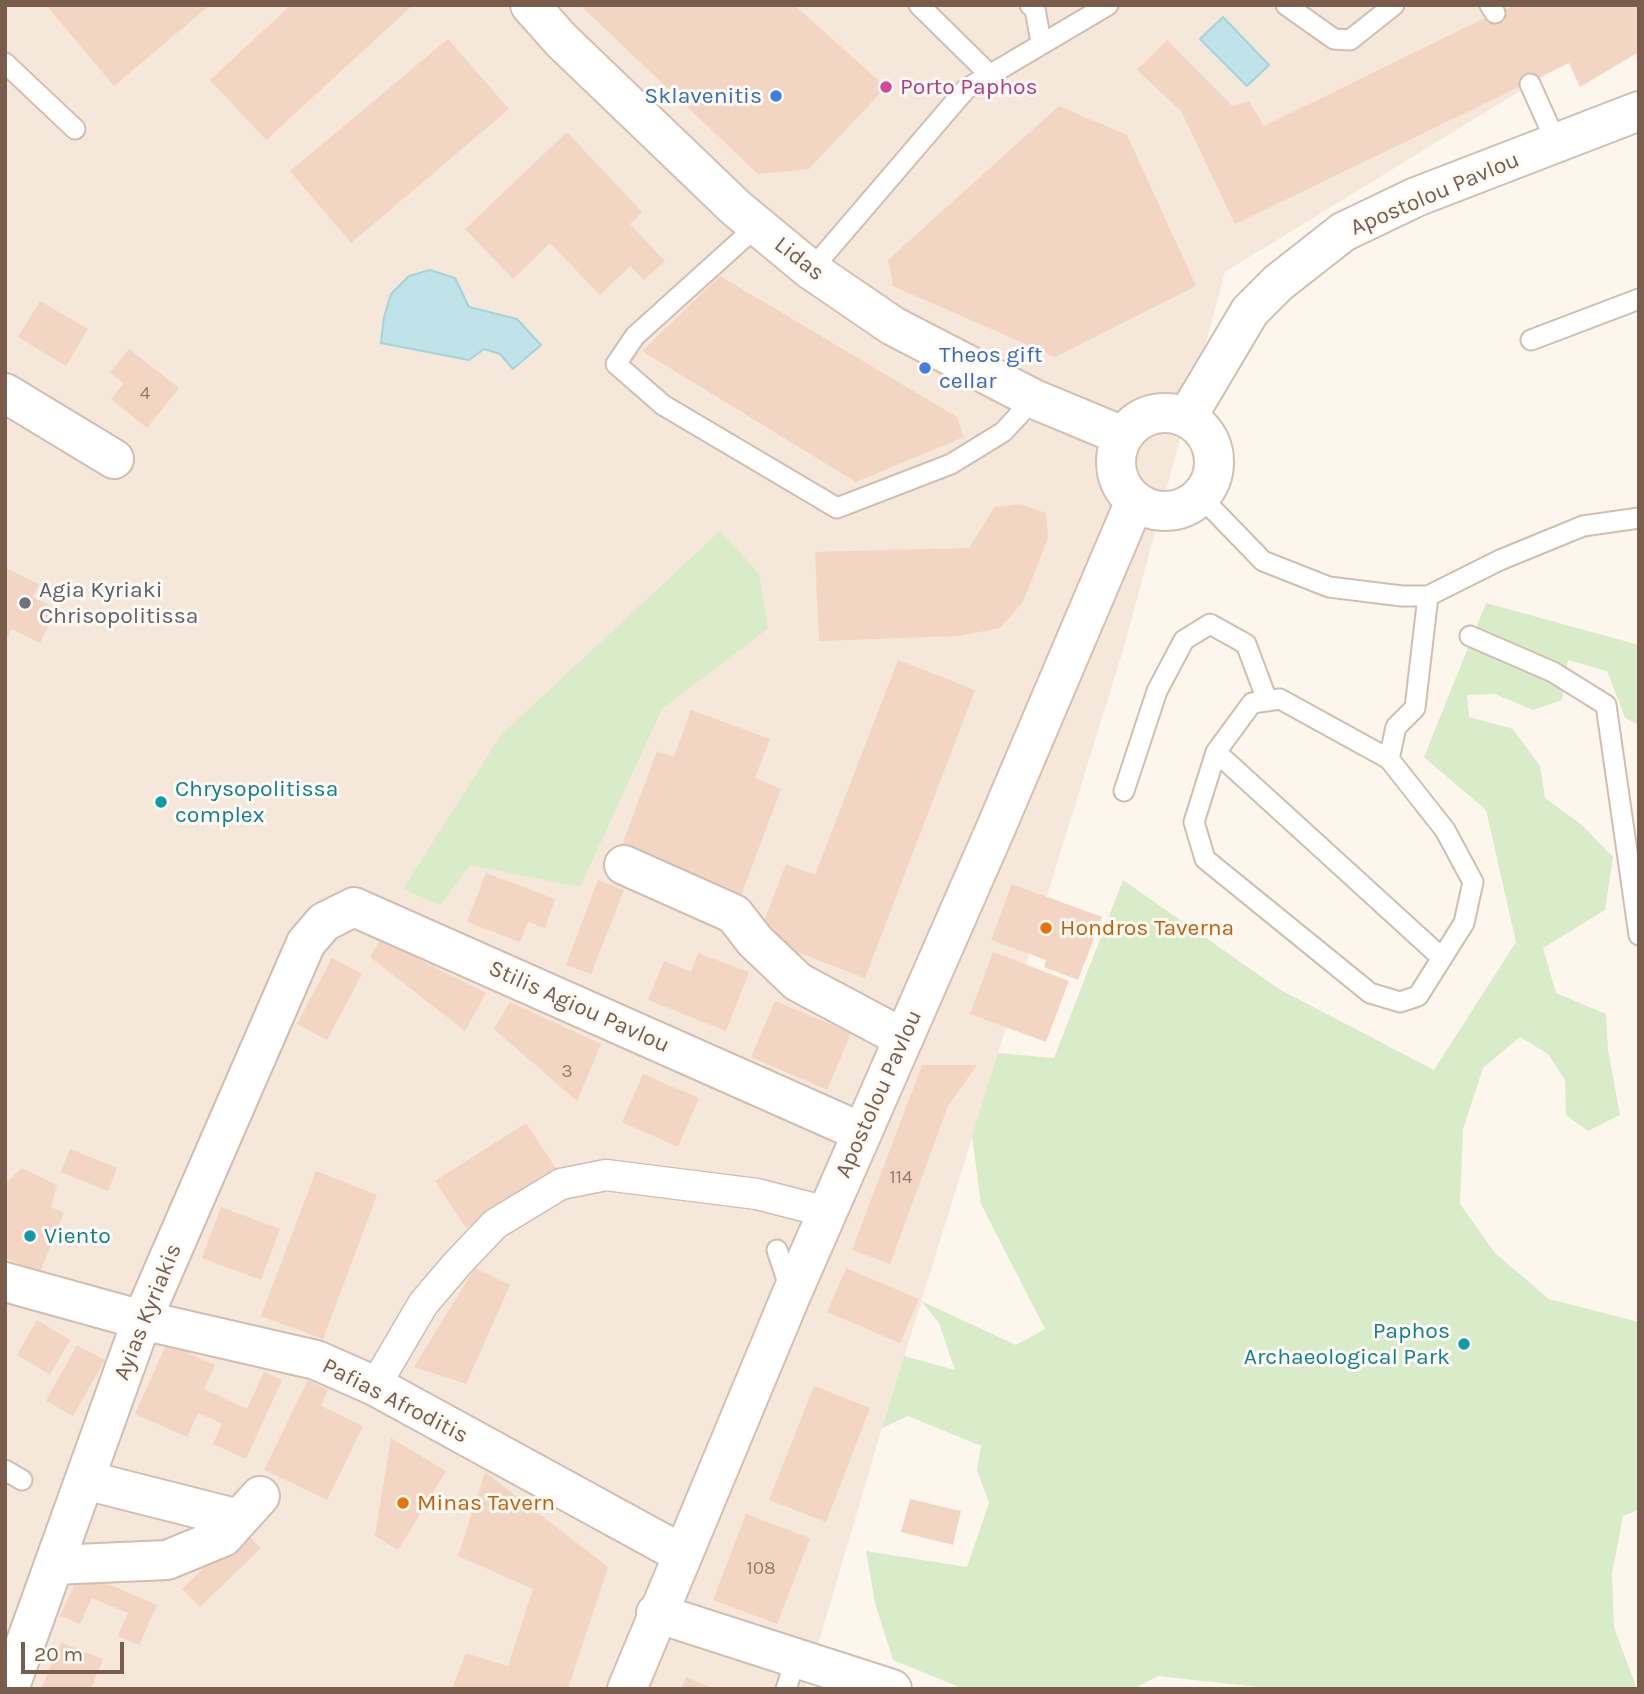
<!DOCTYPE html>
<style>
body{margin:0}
#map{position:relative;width:1644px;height:1694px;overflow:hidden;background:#fdf6ec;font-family:Karla,sans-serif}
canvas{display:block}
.frame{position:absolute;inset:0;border:7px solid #7a5c4d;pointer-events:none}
.scale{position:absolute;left:21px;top:1642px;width:103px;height:32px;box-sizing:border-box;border:4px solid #7a5c4d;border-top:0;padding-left:9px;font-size:21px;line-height:24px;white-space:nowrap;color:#7a5c4d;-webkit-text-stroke:5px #fffaf3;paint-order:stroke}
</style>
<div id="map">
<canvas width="1644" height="1694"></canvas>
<div class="frame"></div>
<div class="scale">20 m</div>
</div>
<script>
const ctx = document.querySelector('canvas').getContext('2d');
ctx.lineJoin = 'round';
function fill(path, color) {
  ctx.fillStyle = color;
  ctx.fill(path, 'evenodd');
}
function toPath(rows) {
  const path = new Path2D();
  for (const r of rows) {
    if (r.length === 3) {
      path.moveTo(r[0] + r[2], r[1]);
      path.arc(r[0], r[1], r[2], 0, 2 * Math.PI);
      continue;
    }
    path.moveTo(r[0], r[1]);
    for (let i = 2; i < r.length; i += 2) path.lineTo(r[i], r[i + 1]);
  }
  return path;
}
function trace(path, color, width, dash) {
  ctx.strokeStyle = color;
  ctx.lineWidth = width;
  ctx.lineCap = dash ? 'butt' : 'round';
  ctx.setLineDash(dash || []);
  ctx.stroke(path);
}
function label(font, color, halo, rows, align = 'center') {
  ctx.font = font + ' Karla,sans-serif';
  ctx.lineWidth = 6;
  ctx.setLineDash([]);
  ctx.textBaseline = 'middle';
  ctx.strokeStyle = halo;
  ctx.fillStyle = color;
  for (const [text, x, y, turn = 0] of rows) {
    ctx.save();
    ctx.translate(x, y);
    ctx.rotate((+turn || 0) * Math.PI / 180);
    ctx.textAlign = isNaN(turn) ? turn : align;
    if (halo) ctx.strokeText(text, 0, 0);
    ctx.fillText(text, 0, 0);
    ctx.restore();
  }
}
const residential = toPath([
 [5,5,1639,5,1639,18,1225,272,1124,647,882,1428,805,1689,5,1689]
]);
const green = toPath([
 [720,531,759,574,768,628,662,709,580,887,470,865,440,905,403,889,501,735],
 [1486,603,1639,645,1639,725,1625,718,1607,671,1568,660,1562,700,1533,710,1495,694,1467,695,1469,717,1513,729,1540,766,1545,798,1582,825,1613,857,1605,910,1543,948,1556,993,1606,1014,1608,1050,1620,1115,1588,1131,1566,1115,1565,1080,1548,1054,1520,1037,1483,1068,1463,1129,1460,1204,1495,1253,1549,1299,1639,1322,1639,1510,1623,1516,1612,1574,1614,1627,1637,1689,1276,1689,1158,1676,1133,1689,964,1689,893,1660,875,1603,866,1551,967,1567,989,1503,977,1470,981,1446,908,1416,882,1428,904,1356,955,1370,939,1323,921,1301,1016,1345,1045,1329,981,1204,972,1136,998,1053,1054,1058,1123,880,1279,989,1434,1070,1516,942,1486,810,1424,757]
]);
const water = toPath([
 [1223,17,1269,65,1247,86,1200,39,1223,17],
 [430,270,455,278,469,307,517,319,541,345,513,369,500,354,484,349,469,360,381,343,384,317,391,294,409,276,430,270]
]);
const building = toPath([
 [46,5,210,5,114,86],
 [291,5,413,5,266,140,210,80],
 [580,5,794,5,886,87,809,169,758,174],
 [1517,5,1639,5,1639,52,1580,87,1569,63,1235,224,1181,111,1137,70,1167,40,1232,106,1249,101,1264,126,1495,13],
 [448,39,509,109,351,243,290,171],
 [1059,106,1127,135,1196,286,1055,357,893,286,888,260],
 [567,132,642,212,630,224,665,261,644,280,630,266,600,295,550,243,513,279,465,229],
 [720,276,957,417,964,437,856,482,642,351],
 [40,301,88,329,66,366,18,337],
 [129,349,179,388,147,428,111,399,124,383,110,373],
 [1020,504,1046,513,1048,538,1023,602,1000,628,959,636,819,641,815,552,969,548,995,507],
 [5,568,39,584,33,597,57,609,40,643,12,629,5,642],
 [898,660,975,690,865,978,758,937,786,864,815,875],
 [691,710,770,739,755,778,781,789,739,901,618,856,657,751,674,757],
 [486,873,555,899,545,928,528,922,520,942,467,922],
 [598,880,624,890,591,974,566,965],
 [1012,884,1102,917,1078,980,1044,967,1046,960,991,940],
 [380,940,486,993,465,1031,370,957],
 [993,952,1069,981,1046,1042,970,1014],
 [698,953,749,972,726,1031,648,1000,664,961,691,972],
 [332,958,362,974,327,1040,297,1024],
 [775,1001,851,1033,827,1090,751,1057],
 [510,1002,601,1044,577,1101,494,1029],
 [922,1065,977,1065,948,1106,890,1264,852,1250],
 [643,1074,699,1098,678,1147,622,1122],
 [526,1123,557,1170,466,1228,435,1181],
 [70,1149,117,1168,108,1191,61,1172],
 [22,1168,57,1185,51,1207,64,1213,40,1272,5,1258,5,1184],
 [316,1171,377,1195,323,1339,261,1316],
 [221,1207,280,1229,261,1280,202,1258],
 [475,1268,510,1285,466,1384,414,1367],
 [846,1268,919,1299,900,1343,827,1312],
 [37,1320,70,1340,50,1375,17,1355],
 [167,1343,215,1365,204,1389,247,1409,264,1372,282,1380,246,1459,213,1444,222,1424,198,1413,187,1437,135,1414],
 [77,1345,105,1360,73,1416,46,1401],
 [308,1380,328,1390,321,1406,363,1426,327,1500,264,1470],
 [814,1386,870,1408,826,1522,769,1500],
 [391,1438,446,1471,398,1550,375,1536],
 [485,1472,608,1567,568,1689,452,1689,466,1653,508,1666,533,1589,458,1556],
 [910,1499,961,1511,953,1545,901,1532],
 [746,1514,810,1538,777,1624,713,1600],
 [243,1530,261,1548,200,1607,182,1589],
 [80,1572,157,1605,139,1645,118,1636,128,1613,92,1598,80,1624,60,1616],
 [61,1642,103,1659,91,1689,41,1689],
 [686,1677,714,1689,681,1689]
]);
const service = toPath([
 [919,5,988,73],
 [1030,5,1035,9,1041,42],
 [1286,5,1334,39,1350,40,1394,5],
 [1490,5,1495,13],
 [5,63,75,129],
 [1530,84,1557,144],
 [757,226,635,336,616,364,663,405,837,508,951,464,1003,432,1034,399],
 [811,270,966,89,1108,5],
 [1531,340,1639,299],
 [1201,497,1263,561,1329,587,1402,596,1428,596,1500,560,1583,526,1639,518],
 [1470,636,1553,672,1606,705,1639,935],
 [1216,752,1442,958],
 [1389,759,1280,699,1252,703,1216,752,1194,822,1205,859,1370,993,1400,1002,1418,996,1464,923,1473,882,1445,830,1389,759,1396,727,1415,708,1428,596],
 [1124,791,1157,691,1184,640,1210,624,1246,644,1267,700],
 [777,1250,791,1292],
 [5,1470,22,1480],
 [786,1689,796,1658]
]);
const pedestrian = toPath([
 [375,1386,423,1304,457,1264,495,1224,561,1184,606,1175,757,1194,827,1212]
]);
const minor = toPath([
 [5,393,114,459],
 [1187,417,1250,311,1278,283,1343,232,1416,197,1639,111],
 [624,865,734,914,755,941,798,982,903,1038],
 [5,1282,142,1320,316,1360,375,1386,682,1554],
 [85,1480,239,1519],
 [54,1565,167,1560,223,1537,260,1496],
 [656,1613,892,1689],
 [9,1689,142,1320,306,943,324,922,354,907,861,1132]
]);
const secondary = toPath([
 [530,5,561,40,736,208,811,270,893,326,1034,399,1123,436],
 [1165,462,49],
 [627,1689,792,1293,995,830,1135,501]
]);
const markers = [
 [886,87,7,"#d1479c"],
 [776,96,7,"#3f7fe0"],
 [925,368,7,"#3f7fe0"],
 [25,603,7,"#6b7280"],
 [161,802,7,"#0f9aa8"],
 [1046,928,7,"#e8710a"],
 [30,1236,7,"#0f9aa8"],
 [1464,1344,7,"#0f9aa8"],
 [403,1503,7,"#e8710a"]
];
const numberNames = [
 ["4",145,394],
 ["3",567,1072],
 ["114",901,1178],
 ["108",761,1569]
];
const hotelNames = [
 ["Porto Paphos",900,87]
];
const shopNames = [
 ["Sklavenitis",762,96],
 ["Theos gift",939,355,"left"],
 ["cellar",939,381,"left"]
];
const streetNames = [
 ["Apostolou Pavlou",1435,194,-23],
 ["Lidas",799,259,38],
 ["Stilis Agiou Pavlou",579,1007,24],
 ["Apostolou Pavlou",879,1094,-66],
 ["Ayias Kyriakis",148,1312,-68],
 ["Pafias Afroditis",395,1401,27]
];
const worshipNames = [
 ["Agia Kyriaki",39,590],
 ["Chrisopolitissa",39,616]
];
const cultureNames = [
 ["Chrysopolitissa",175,789],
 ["complex",175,815],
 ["Viento",44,1236],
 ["Paphos",1450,1331,"right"],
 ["Archaeological Park",1450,1357,"right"]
];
const foodNames = [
 ["Hondros Taverna",1060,928],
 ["Minas Tavern",417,1503]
];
fill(residential, '#f5e8da');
fill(green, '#d8ecc9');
fill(water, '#bfe3e8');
trace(water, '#a5d3da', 2);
fill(building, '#f3d5c3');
trace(service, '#d1beb0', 23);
trace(pedestrian, '#d1beb0', 33);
trace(minor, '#d1beb0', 42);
trace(secondary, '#d6c0b0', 42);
trace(service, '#fff', 19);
trace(pedestrian, '#fff', 30);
trace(minor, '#fff', 38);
trace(secondary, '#fff', 38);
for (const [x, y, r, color] of markers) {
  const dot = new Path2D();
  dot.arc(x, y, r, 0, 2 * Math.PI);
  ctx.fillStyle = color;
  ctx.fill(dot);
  trace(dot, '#fffaf3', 2.5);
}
label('19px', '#987a6a', null, numberNames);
label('23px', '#b23c85', '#fffaf3', hotelNames, 'left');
label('23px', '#366cbe', '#fffaf3', shopNames, 'right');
label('23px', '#7a5c4d', '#fffaf3', streetNames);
label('23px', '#5b616d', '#fffaf3', worshipNames, 'left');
label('23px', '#0d838f', '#fffaf3', cultureNames, 'left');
label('23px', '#c56008', '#fffaf3', foodNames, 'left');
</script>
